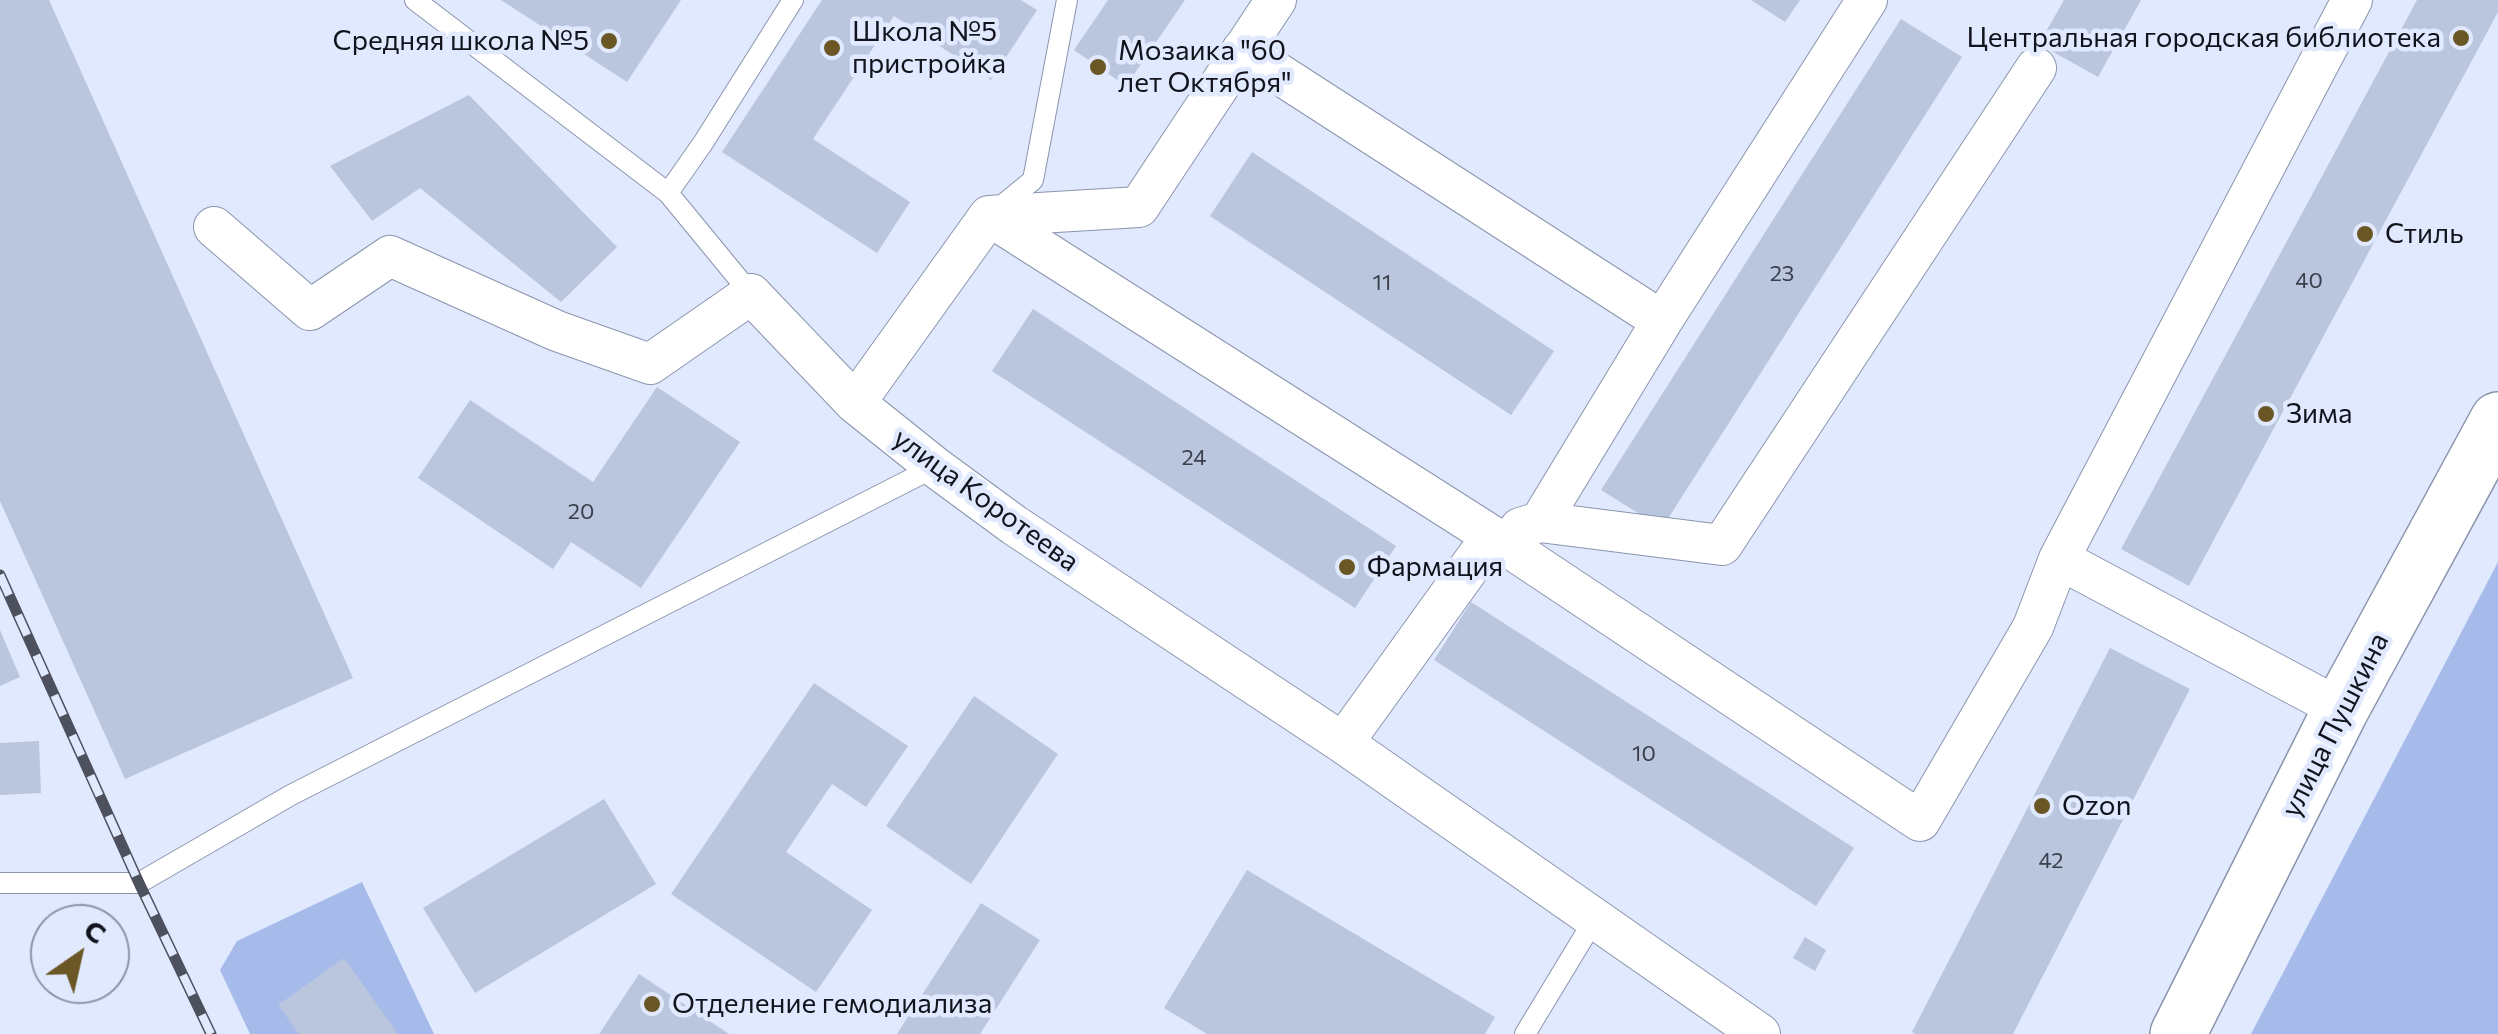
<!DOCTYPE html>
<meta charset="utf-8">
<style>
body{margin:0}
#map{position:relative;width:2498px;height:1034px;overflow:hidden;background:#e0e9fe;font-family:Commissioner,sans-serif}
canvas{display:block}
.north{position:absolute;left:30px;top:904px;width:100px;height:100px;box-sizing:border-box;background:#e0e9fe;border:2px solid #8d94a4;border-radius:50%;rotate:34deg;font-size:28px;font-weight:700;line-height:40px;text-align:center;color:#11141d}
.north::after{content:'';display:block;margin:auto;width:35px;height:45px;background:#6b5625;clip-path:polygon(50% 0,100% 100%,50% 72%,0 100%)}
</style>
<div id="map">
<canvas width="2498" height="1034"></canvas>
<div class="north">С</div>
</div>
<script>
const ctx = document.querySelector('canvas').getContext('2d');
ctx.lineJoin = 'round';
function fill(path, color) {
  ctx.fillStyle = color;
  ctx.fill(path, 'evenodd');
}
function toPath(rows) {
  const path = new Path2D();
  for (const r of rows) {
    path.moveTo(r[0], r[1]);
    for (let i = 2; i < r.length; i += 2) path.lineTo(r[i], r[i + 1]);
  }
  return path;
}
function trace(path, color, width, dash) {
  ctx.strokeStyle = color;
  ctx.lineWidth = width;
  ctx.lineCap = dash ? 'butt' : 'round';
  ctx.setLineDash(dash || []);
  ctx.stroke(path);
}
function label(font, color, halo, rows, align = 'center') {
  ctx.font = font + ' Commissioner,sans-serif';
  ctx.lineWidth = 9;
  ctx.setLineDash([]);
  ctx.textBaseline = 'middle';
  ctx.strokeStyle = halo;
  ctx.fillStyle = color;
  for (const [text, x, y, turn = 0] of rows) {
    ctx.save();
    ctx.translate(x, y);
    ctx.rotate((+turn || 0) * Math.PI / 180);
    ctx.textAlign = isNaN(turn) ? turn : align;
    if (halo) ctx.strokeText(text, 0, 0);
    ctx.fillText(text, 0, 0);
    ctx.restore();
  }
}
const green = toPath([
 [2498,562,2498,1034,2251,1034],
 [362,882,434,1034,250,1034,220,970,237,941]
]);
const building = toPath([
 [0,0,49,0,353,678,125,779,0,501],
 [501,0,681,0,627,82],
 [822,0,1021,0,1037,10,991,80,894,16,813,139,910,202,877,253,722,152],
 [1108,0,1185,0,1126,86,1074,50],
 [1751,0,1800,0,1785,22],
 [2064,0,2141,0,2098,77,2039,44],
 [2417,0,2498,0,2498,12,2189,586,2121,549],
 [1901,19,1962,57,1662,528,1601,490],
 [469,95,617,247,561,302,420,188,372,221,330,166],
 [1252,152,1554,351,1511,415,1210,216],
 [1033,309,1396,546,1355,608,992,371],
 [657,387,740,442,641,588,571,542,553,569,418,478,470,400,593,482],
 [1471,602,1854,848,1816,906,1434,660],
 [0,630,20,677,0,686],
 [2110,648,2190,689,2013,1034,1915,1034,1912,1032],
 [814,683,908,746,866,807,832,784,786,852,872,910,816,992,671,894],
 [974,696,1058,754,971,884,886,826],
 [39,741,41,793,0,795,0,743],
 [604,799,656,884,475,993,423,908],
 [1247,870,1495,1017,1485,1034,1207,1034,1164,1008],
 [981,903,1040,940,980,1034,897,1034],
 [1805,937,1826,950,1815,971,1793,958],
 [344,958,398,1034,299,1034,278,1005],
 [639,974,729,1034,599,1034]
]);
const lane = toPath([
 [415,0,668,193,751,294],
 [668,193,703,143,793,0],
 [994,212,1033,180,1067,0],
 [0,883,139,883,291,795,935,467],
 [1525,1034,1594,920]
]);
const street = toPath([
 [1242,50,1662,321],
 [989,216,1492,536,1343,743],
 [214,227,310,310,390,256,557,331,650,364,751,294,855,403,935,467,1014,525,1343,743,1760,1034],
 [855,403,989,216,1139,207,1276,0],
 [1540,522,1722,545,2036,68],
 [1520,528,1540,522,1662,321,1867,0],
 [1492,536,1920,821,2033,627,2059,559,2352,0],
 [2059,559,2341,709]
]);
const secondary = toPath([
 [2178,1034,2341,709,2498,420]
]);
const rail = toPath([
 [0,575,139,883,211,1034]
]);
const markers = [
 [2461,38,10,"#6b5625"],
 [609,41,10,"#6b5625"],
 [832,48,10,"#6b5625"],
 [1098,67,10,"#6b5625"],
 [2365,234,10,"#6b5625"],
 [2266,414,10,"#6b5625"],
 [1347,567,10,"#6b5625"],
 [2042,806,10,"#6b5625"],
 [652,1004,10,"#6b5625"]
];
const numberNames = [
 ["23",1782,274],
 ["40",2309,281],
 ["11",1382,283],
 ["24",1194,458],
 ["20",581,512],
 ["10",1644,754],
 ["42",2051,861]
];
const poiNames = [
 ["Школа №5",852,32],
 ["пристройка",852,64],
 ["Центральная городская библиотека",2441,38,"right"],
 ["Средняя школа №5",589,41,"right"],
 ["Мозаика \"60",1118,51],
 ["лет Октября\"",1118,83],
 ["Стиль",2385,234],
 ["Зима",2286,414],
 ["Фармация",1367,567],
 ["Ozon",2062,806],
 ["Отделение гемодиализа",672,1004]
];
const streetNames = [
 ["улица Коротеева",986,500,36],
 ["улица Пушкина",2335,725,-63]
];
fill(green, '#a6bbea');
fill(building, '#bac5de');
trace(lane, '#8a95ac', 22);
trace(street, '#8a95ac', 42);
trace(secondary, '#8a95ac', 58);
trace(lane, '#fff', 20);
trace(street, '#fff', 40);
trace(secondary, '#fff', 55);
trace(rail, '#4c515d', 11);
trace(rail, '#e0e9fe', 8, [22]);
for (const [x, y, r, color] of markers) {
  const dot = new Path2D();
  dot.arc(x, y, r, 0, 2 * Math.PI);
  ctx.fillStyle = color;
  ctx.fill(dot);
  trace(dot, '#e0e9fe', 4);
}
label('22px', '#3b404d', null, numberNames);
label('28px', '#11141d', '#e0e9fe', poiNames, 'left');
label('28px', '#11141d', '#e0e9fe', streetNames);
</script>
